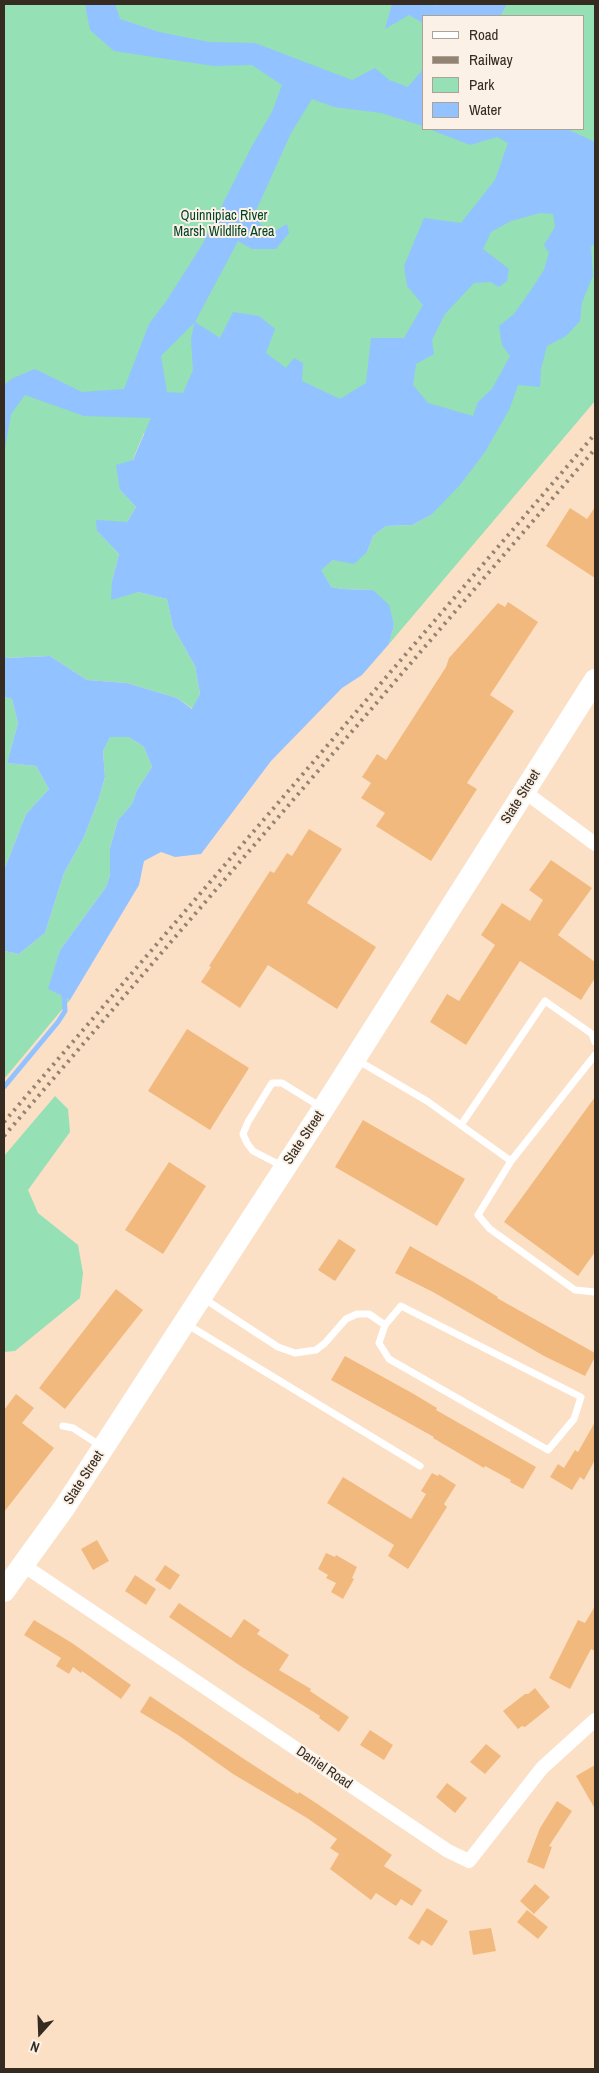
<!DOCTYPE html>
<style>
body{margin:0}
#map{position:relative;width:599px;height:2073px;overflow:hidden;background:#fbe0c6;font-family:"Archivo Narrow",sans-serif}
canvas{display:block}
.frame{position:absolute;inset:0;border:5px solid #352b21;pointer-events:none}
.legend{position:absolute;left:422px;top:15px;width:162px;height:115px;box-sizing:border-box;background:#fbf1e6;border:1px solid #aca297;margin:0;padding:6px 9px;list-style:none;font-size:15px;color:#352b21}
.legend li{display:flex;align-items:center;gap:10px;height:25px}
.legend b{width:25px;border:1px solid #aca297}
.north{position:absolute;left:15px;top:2008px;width:50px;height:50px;-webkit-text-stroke:4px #fbf1e6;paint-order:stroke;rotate:200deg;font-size:14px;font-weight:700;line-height:20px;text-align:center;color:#352b21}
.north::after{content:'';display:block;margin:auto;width:18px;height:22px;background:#352b21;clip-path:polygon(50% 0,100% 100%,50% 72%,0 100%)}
</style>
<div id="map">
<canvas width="599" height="2073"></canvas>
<div class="frame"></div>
<ul class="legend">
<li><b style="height:6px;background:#fff"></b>Road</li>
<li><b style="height:6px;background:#958371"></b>Railway</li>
<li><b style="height:14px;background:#95e0b5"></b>Park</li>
<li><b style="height:14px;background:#92c2ff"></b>Water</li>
</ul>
<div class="north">N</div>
</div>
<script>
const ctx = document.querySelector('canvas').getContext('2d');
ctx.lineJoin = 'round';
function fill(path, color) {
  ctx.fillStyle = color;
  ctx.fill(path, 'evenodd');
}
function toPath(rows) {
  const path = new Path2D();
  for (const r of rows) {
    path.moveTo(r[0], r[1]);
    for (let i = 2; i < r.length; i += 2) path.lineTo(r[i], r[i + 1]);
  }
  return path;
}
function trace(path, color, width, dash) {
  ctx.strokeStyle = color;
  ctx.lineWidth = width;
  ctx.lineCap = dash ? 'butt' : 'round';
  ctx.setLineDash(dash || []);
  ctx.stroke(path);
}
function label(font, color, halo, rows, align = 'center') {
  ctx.font = font + ' "Archivo Narrow",sans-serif';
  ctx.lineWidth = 4;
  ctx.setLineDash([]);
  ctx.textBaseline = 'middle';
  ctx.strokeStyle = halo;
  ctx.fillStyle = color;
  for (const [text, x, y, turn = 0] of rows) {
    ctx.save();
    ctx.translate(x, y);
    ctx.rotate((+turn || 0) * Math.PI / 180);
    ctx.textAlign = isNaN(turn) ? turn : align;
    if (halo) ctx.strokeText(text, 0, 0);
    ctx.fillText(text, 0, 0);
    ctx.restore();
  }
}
const green = toPath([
 [4,4,595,4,595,401,389,644,394,625,373,590,343,589,331,587,320,570,333,560,367,552,373,536,386,526,412,525,431,515,437,507,144,433,120,490,136,507,127,522,97,531,119,554,112,581,138,592,167,599,173,627,195,666,200,694,193,709,177,698,127,683,87,680,50,656,5,658,4,656],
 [423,16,583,16,583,129,423,129],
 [4,697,12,699,18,723,7,763,36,766,49,789,26,814,4,870],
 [110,736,129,737,144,747,152,767,137,790,132,804,118,820,110,848,110,875,106,887,60,950,49,989,70,1000,4,1079,4,951,19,954,45,933,64,873,84,837,99,798,105,777,103,751],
 [55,1096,68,1109,70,1132,28,1190,38,1213,78,1245,83,1273,80,1298,15,1351,4,1352,4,1156]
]);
const water = toPath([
 [85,4,115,4,120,19,159,32,209,42,255,43,352,80,375,68,389,80,408,87,423,69,423,126,381,113,334,107,312,99,291,133,254,215,268,235,287,224,289,233,276,249,252,249,238,241,195,322,220,338,233,312,259,316,275,329,266,353,286,368,294,358,303,363,302,381,340,399,366,383,371,338,404,338,423,305,407,286,404,266,424,218,461,223,495,180,508,143,497,137,470,145,429,129,567,129,595,142,595,243,591,247,593,276,582,302,580,321,566,336,547,346,541,369,540,387,518,385,510,408,485,452,460,485,431,515,412,525,386,526,373,536,367,552,354,564,333,560,321,570,331,587,343,589,373,590,389,605,394,625,389,644,362,675,342,688,271,761,201,854,175,857,161,852,144,861,139,885,70,1000,48,989,60,950,106,887,110,875,110,848,118,820,132,804,137,790,152,767,144,747,129,737,110,737,103,751,105,777,99,798,84,837,64,873,45,933,19,954,4,951,4,870,26,814,49,789,36,766,7,763,18,723,12,699,4,697,4,656,6,658,50,656,87,680,127,683,177,698,192,709,200,694,195,666,173,627,167,599,138,592,111,600,112,581,119,554,97,531,96,520,127,522,136,507,120,490,116,465,133,460,151,418,84,416,25,395,11,414,4,455,4,385,13,378,35,369,82,392,124,389,149,324,167,300,202,245,252,146,272,112,282,85,252,65,214,66,114,51,90,30],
 [540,213,553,214,555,227,544,245,549,253,544,270,531,290,514,314,499,326,502,345,510,356,492,389,478,402,473,416,428,403,413,385,416,364,434,354,432,340,445,314,474,283,490,282,499,287,507,281,509,269,483,249,491,232,511,221],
 [194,323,191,340,193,370,183,393,167,392,161,356],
 [392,4,432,4,436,6,437,4,507,4,500,16,423,16,423,23,409,15,385,29]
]);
const stream = toPath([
 [4,1087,58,1022,65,1011,64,992]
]);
const building = toPath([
 [595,507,595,578,546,546,570,508,587,519],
 [508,602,538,622,490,695,514,711,467,783,477,789,431,861,376,826,385,813,361,798,371,783,362,777,377,754,386,760,446,667,449,658,498,603,505,607],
 [309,829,342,849,307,903,376,947,337,1009,268,965,240,1008,201,982,211,967,209,966,270,871,274,873,287,853,292,856],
 [551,860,592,888,558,935,595,962,595,978,581,1000,520,961,466,1045,430,1022,447,994,459,1001,495,945,481,935,502,903,530,921,543,900,529,890],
 [187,1029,249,1068,210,1130,148,1091],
 [595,1097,595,1252,578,1276,504,1222],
 [363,1120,465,1179,437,1226,335,1167],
 [169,1162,206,1186,163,1254,125,1230],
 [339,1239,356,1250,335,1281,318,1270],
 [410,1246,472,1281,498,1297,497,1298,595,1353,595,1357,585,1376,544,1356,433,1292,395,1273],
 [116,1289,143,1310,65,1409,39,1388],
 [345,1356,412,1393,437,1408,436,1410,536,1467,523,1489,510,1482,511,1480,485,1466,484,1468,433,1438,434,1437,331,1380],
 [16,1394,34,1408,22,1423,54,1448,4,1512,4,1410],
 [595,1422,595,1460,584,1480,580,1477,572,1490,550,1477,558,1464,564,1468,575,1450,578,1452],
 [432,1473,438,1476,439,1474,456,1485,444,1504,447,1507,408,1569,388,1556,394,1545,327,1503,343,1477,411,1519,426,1494,421,1491],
 [97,1540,109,1561,93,1570,81,1549],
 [326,1553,335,1557,336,1555,357,1567,352,1578,354,1579,343,1599,331,1592,336,1583,326,1578,328,1575,318,1569],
 [165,1565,180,1575,170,1590,155,1580],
 [135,1575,156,1589,146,1605,125,1591],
 [179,1603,231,1638,244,1619,260,1630,257,1634,289,1655,279,1670,311,1689,310,1691,349,1717,339,1732,319,1718,320,1716,242,1667,169,1617],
 [595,1606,595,1651,591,1649,570,1689,549,1678,578,1620,585,1623],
 [34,1620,72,1643,131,1685,121,1699,82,1671,81,1673,73,1667,69,1674,56,1666,61,1658,24,1635],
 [535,1688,550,1707,525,1727,522,1726,518,1729,503,1711,525,1694,528,1694],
 [150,1696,244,1759,298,1794,299,1792,319,1805,392,1855,384,1866,422,1890,412,1906,401,1899,396,1906,376,1893,371,1900,330,1869,339,1854,330,1848,337,1839,307,1818,233,1774,178,1735,140,1712],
 [370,1730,393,1745,384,1760,360,1745],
 [486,1744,501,1756,485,1774,470,1762],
 [595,1765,595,1809,576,1776],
 [447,1783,467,1798,455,1813,436,1797],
 [557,1801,572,1811,549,1846,552,1847,544,1869,527,1862,540,1828],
 [535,1884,550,1897,534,1914,520,1901],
 [427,1908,448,1921,432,1946,422,1940,419,1945,408,1938],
 [527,1910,548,1927,538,1939,517,1922],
 [491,1928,496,1951,473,1955,469,1931]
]);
const lane = toPath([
 [357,1060,427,1101,511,1161,478,1215,490,1229,575,1290,595,1292],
 [461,1125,545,1001,592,1034,595,1042],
 [511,1161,595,1055],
 [282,1166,253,1151,247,1143,243,1134,248,1122,272,1083,282,1083,321,1107],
 [203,1298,278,1347,295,1353,316,1350,325,1343,346,1319,357,1314,369,1314,385,1325,401,1306,581,1397,574,1419,548,1450,389,1359,379,1343,385,1325],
 [188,1325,420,1466],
 [63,1426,73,1428,101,1446]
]);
const street = toPath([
 [525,792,595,844],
 [23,1565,448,1851,469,1861,542,1768,595,1720]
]);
const primary = toPath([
 [4,1591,64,1508,323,1109,595,680]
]);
const rail = toPath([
 [4,1122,595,434],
 [4,1136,595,449]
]);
const parkNames = [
 ["Quinnipiac River",224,216],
 ["Marsh Wildlife Area",224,232]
];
const streetNames = [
 ["State Street",521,797,-58],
 ["State Street",304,1138,-56],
 ["State Street",84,1478,-57],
 ["Daniel Road",324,1768,34]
];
fill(green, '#95e0b5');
fill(water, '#92c2ff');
trace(stream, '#92c2ff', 5);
fill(building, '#f2b97e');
trace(lane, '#fff', 7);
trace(street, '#fff', 14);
trace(primary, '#fff', 22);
trace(rail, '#958371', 4, [2.5, 5]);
label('14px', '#014327', '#fbf1e6', parkNames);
label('14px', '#352b21', '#fbf1e6', streetNames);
</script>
